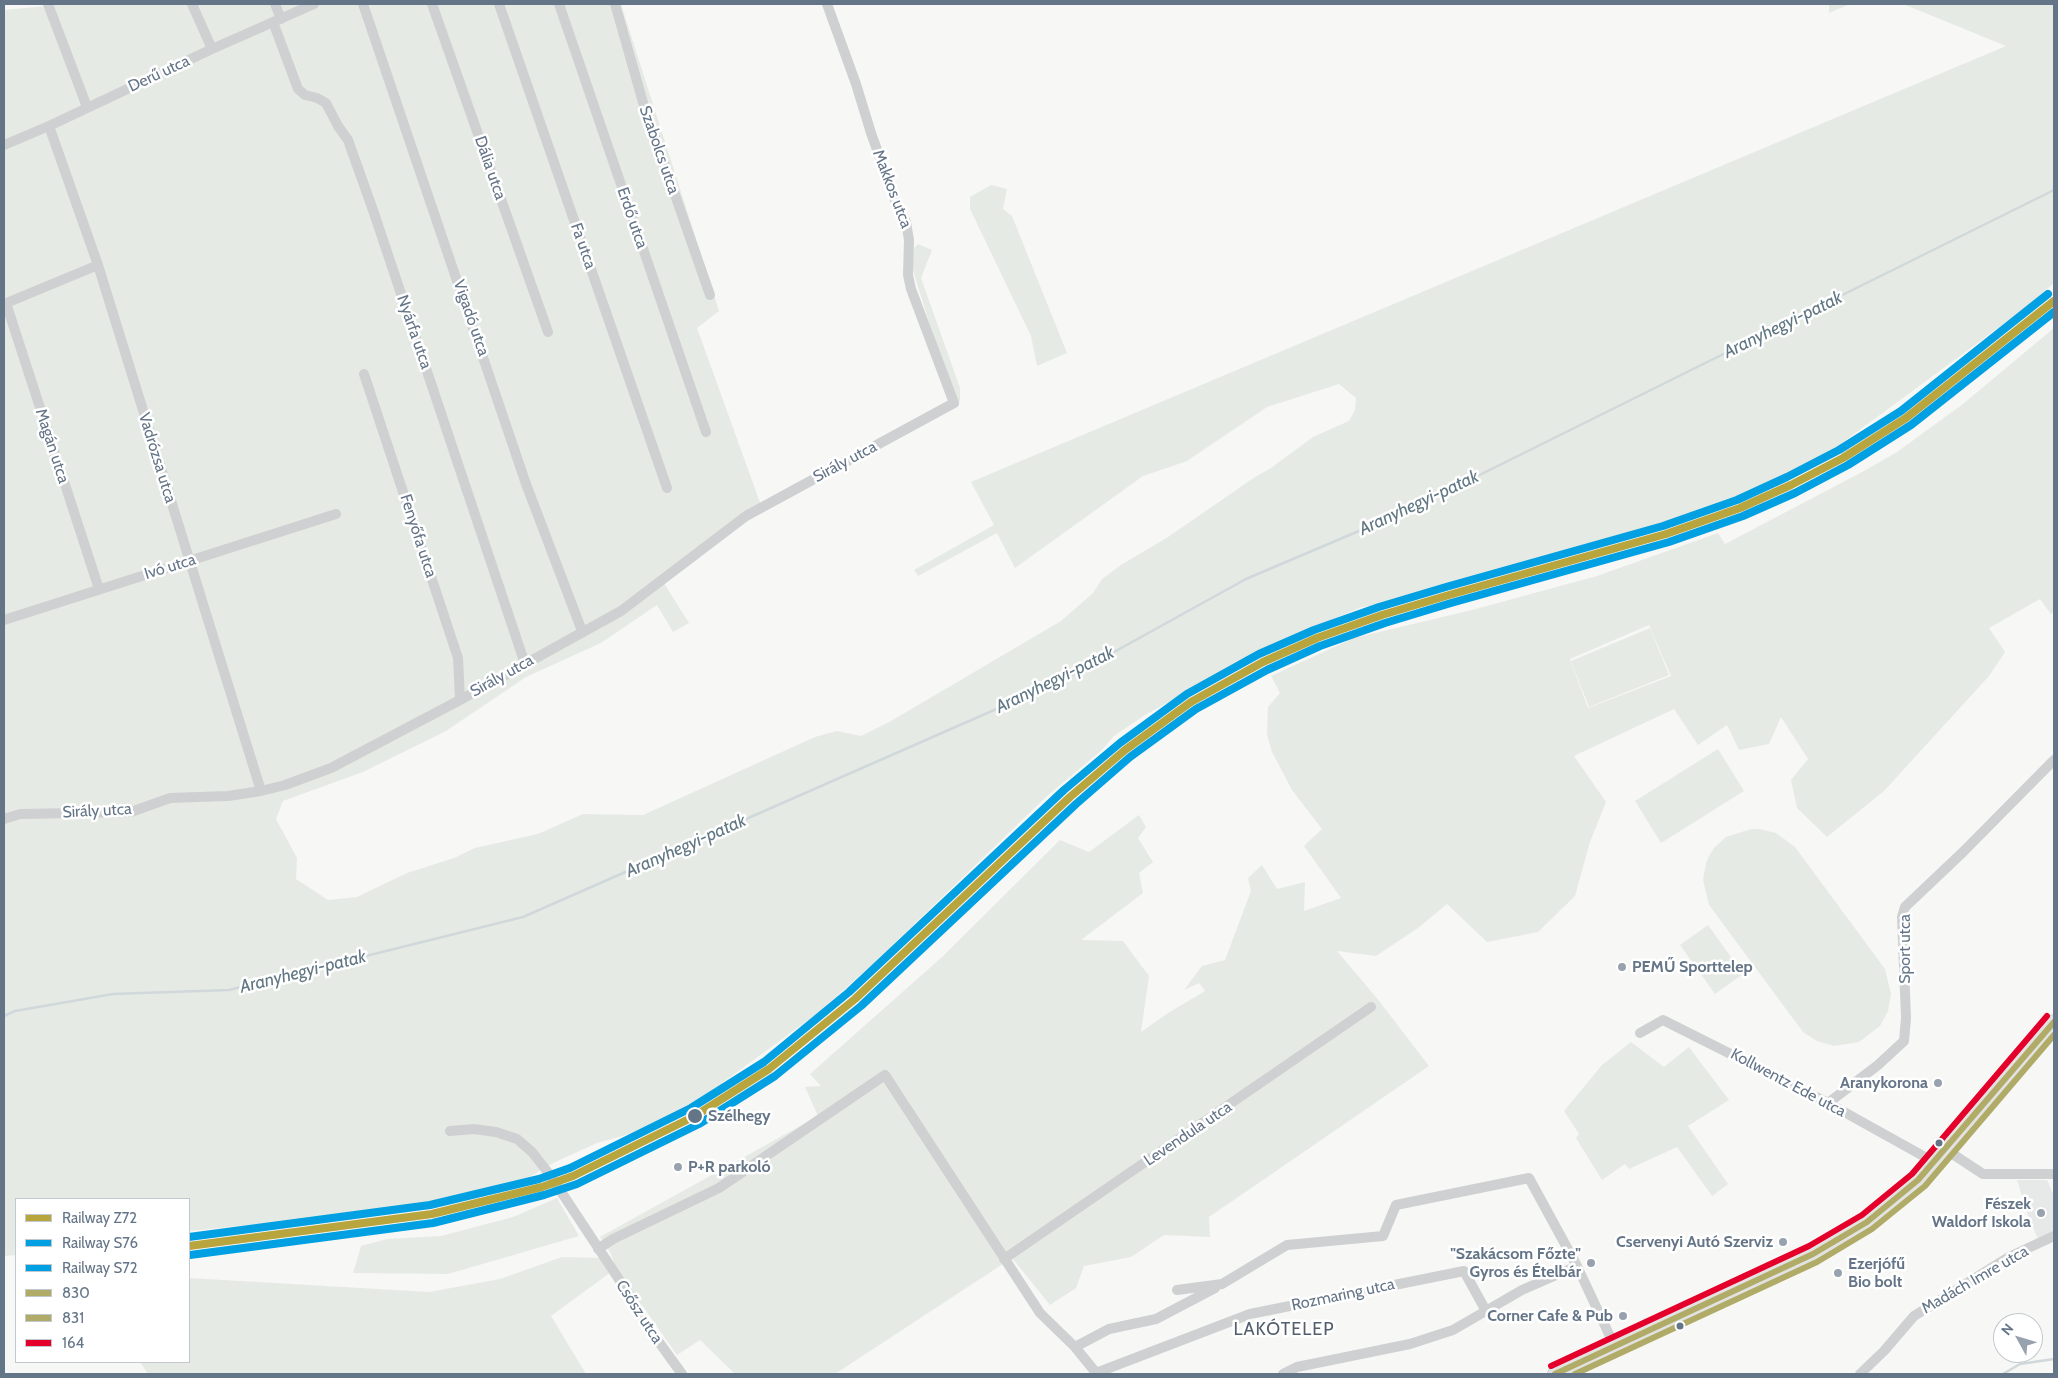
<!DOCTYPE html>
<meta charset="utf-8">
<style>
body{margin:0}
#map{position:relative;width:2058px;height:1378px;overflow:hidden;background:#f7f7f6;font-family:Cabin,sans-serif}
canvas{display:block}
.frame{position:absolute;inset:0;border:5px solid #657588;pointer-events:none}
.legend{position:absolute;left:15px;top:1198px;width:175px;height:165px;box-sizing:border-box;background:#fff;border:1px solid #c1c8cf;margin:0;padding:6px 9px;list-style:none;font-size:15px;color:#657588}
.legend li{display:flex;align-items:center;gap:10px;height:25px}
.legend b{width:25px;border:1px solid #c1c8cf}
.north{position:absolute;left:1993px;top:1313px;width:50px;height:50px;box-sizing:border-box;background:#fff;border:1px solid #c1c8cf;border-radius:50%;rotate:309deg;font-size:14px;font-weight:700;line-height:20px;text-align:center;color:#657588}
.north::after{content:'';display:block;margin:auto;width:18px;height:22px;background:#98a2ae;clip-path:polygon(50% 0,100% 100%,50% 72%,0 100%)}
</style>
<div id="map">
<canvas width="2058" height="1378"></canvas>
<div class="frame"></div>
<ul class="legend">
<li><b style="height:6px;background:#b9a53d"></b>Railway Z72</li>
<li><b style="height:6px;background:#00a0e3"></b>Railway S76</li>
<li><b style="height:6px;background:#00a0e3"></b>Railway S72</li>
<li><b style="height:6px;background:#b0ab66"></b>830</li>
<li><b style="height:6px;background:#b0ab66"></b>831</li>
<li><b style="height:6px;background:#e4002b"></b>164</li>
</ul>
<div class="north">N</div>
</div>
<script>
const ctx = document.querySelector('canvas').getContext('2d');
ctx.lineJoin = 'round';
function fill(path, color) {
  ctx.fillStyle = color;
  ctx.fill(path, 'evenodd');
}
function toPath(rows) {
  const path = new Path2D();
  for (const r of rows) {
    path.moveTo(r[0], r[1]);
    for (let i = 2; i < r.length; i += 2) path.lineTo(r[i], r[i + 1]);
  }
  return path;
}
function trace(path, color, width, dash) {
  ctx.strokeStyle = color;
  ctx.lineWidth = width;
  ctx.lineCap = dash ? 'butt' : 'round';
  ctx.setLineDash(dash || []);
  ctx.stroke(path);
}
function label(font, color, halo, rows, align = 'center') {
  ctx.font = font + ' Cabin,sans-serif';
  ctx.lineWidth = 5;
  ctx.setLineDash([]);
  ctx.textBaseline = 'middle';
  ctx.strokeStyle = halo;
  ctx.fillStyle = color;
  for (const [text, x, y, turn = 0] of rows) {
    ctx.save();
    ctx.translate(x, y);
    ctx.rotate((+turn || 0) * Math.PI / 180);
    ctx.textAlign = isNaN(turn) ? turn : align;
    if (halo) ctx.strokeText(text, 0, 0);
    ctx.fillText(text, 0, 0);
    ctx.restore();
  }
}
const built = toPath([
 [2017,1180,2047,1180,2054,1196,2054,1233,2038,1239,2028,1216]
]);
const green = toPath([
 [45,4,621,4,719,311,697,328,762,508,662,580,689,623,673,632,657,605,601,643,526,677,446,731,363,772,283,801,276,819,297,858,296,879,328,900,357,897,407,873,454,858,475,848,538,834,583,814,643,815,815,737,837,731,861,736,891,721,1061,621,1093,593,1102,579,1121,565,1168,537,1255,477,1271,468,1313,437,1349,421,1355,410,1356,398,1339,384,1267,407,1187,461,1143,476,1015,568,997,533,918,576,914,570,994,525,971,482,2006,46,1903,4,2054,4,2054,283,2021,311,1835,448,1740,499,1611,542,1501,570,1384,604,1362,607,1288,638,1145,715,1114,736,1102,750,1047,796,876,961,819,1012,692,1105,648,1129,597,1143,553,1163,523,1181,428,1205,351,1215,189,1231,189,1199,16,1199,16,1255,4,1256,4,10,46,6],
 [1829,4,1850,4,1829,13],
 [991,185,1007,189,1003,209,1012,216,1067,353,1037,366,1031,336,970,209,970,197],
 [918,244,932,250,921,278,960,388,960,401,954,403,912,267,914,248],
 [2054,328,2054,611,2051,614,2040,599,1989,628,2005,652,1989,676,1884,791,1827,837,1797,808,1791,780,1808,759,1781,717,1769,744,1739,750,1727,725,1698,745,1674,709,1574,756,1606,802,1590,842,1575,896,1538,932,1487,942,1447,904,1418,928,1376,956,1337,951,1380,1002,1429,1066,1209,1217,1210,1237,1164,1235,1131,1257,1084,1266,1076,1288,1050,1305,1012,1258,835,1374,735,1374,700,1340,677,1355,616,1268,610,1252,600,1237,818,1116,805,1087,821,1086,810,1074,942,957,1060,840,1089,852,1139,815,1146,827,1138,838,1153,862,1139,873,1143,893,1081,940,1123,941,1149,976,1141,1032,1168,1013,1205,991,1199,983,1184,990,1202,966,1225,960,1251,891,1248,878,1262,865,1277,889,1305,882,1304,911,1341,898,1304,846,1322,829,1292,790,1272,752,1267,735,1268,707,1280,693,1271,676,1354,638,1472,610,1597,576,1718,533,1725,544,1864,471,1897,452,1963,404],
 [1649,625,1671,676,1588,708,1570,659],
 [1650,628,1669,675,1589,707,1571,661],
 [1718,749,1744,791,1661,843,1635,801],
 [1751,829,1759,829,1776,833,1795,847,1885,969,1891,994,1888,1011,1880,1026,1859,1042,1834,1046,1817,1041,1803,1032,1709,905,1703,880,1706,863,1709,856,1714,848,1726,837],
 [1708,925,1743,974,1715,994,1680,945],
 [1631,1042,1664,1067,1689,1047,1729,1100,1688,1126,1728,1184,1712,1196,1677,1147,1629,1169,1625,1164,1602,1180,1576,1138,1579,1134,1564,1111,1602,1065],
 [557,1198,579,1236,448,1274,353,1273,361,1246,387,1239,441,1236,513,1217],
 [562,1257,601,1258,611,1272,551,1316,586,1374,148,1374,140,1362,189,1362,189,1278,429,1292,500,1279]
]);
const stream = toPath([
 [4,1016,15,1011,113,994,229,990,523,917,1067,678,1246,579,1413,508,2054,190],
 [2003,1374,2020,1364,2054,1359]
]);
const minor = toPath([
 [48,4,87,107],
 [192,4,212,49],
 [275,4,281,19],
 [363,4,526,484,582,631],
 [432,4,548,332],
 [499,4,667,488],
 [559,4,706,432],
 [615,4,644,106,710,295],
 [273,22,298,89,305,95,317,98,326,103,338,126,348,140,374,213,525,664],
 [49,126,98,265,261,791],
 [4,145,49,126,212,49,314,4],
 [6,303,99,589],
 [4,304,98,265],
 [364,374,458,658,460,700],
 [4,620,336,514],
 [4,819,20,814,131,812,170,798,228,796,261,791,285,785,331,768,460,700,621,611,746,516,954,403,911,289,908,275,909,240,906,222,895,200,871,133,856,84,827,4],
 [1640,1033,1663,1020,1828,1103,1934,1162],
 [1828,1103,1878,1065,1904,1041,1906,1018,1902,917,1905,907,1963,852,2054,760],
 [450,1131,474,1129,496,1132,517,1139,532,1152,550,1175,634,1302,648,1327,682,1374],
 [1945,1149,1983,1174,2054,1174],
 [598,1249,613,1239,719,1188,885,1075,1040,1313,1075,1347,1097,1374],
 [1004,1259,1371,1007],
 [1177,1290,1222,1284,1287,1245,1383,1236,1396,1205,1529,1178,1577,1266,1615,1347],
 [1075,1347,1109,1329,1156,1319,1215,1288],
 [1096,1373,1250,1314,1464,1271,1486,1311],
 [1283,1374,1297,1367,1410,1344,1453,1330,1522,1290,1577,1266],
 [1860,1374,1884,1351,1914,1316,2009,1257,2054,1236]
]);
const secondary = toPath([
 [1555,1374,1813,1254,1867,1222,1899,1197,1918,1180,2054,1022]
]);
const bus1 = toPath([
 [1555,1374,1813,1254,1867,1222,1918,1180,2054,1022]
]);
const bus2 = toPath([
 [1575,1374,1817,1262,1872,1229,1925,1186,2054,1035]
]);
const bus3 = toPath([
 [1551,1366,1809,1246,1862,1215,1912,1174,2047,1016]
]);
const rail1 = toPath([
 [189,1246,432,1214,542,1187,573,1176,695,1116,769,1069,855,999,1070,797,1125,750,1191,702,1263,662,1317,638,1382,615,1449,595,1666,534,1740,508,1791,485,1843,458,1906,418,2054,301]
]);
const rail2 = toPath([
 [190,1255,433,1223,544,1195,577,1184,699,1124,775,1076,861,1006,1076,804,1130,757,1196,709,1267,670,1320,646,1385,623,1451,603,1669,542,1743,516,1795,493,1848,465,1911,425,2054,312]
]);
const rail3 = toPath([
 [189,1237,430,1205,539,1179,570,1168,691,1108,764,1062,849,992,1064,790,1120,743,1187,694,1259,654,1314,630,1379,607,1446,587,1663,526,1737,500,1787,477,1839,450,1901,411,2048,294]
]);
const markers = [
 [1622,967,5,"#98a2ae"],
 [1938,1083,5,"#98a2ae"],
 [695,1116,8,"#657588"],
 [1939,1143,4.5,"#657588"],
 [678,1167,5,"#98a2ae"],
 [2041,1213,5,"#98a2ae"],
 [1783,1242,5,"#98a2ae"],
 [1591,1263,5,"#98a2ae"],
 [1838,1273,5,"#98a2ae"],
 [1623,1316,5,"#98a2ae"],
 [1680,1326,4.5,"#657588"]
];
const streetNames = [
 ["Derű utca",159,74,-25],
 ["Szabolcs utca",659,150,71],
 ["Dália utca",490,168,71],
 ["Makkos utca",892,189,69],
 ["Erdő utca",632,218,71],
 ["Fa utca",583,246,71],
 ["Vigadó utca",471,318,71],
 ["Nyárfa utca",414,332,71],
 ["Magán utca",52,446,72],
 ["Vadrózsa utca",157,458,73],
 ["Sirály utca",845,462,-28],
 ["Fenyőfa utca",418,536,72],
 ["Ivó utca",170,567,-17],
 ["Sirály utca",502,676,-29],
 ["Sirály utca",97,811,-3],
 ["Sport utca",1905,949,-90],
 ["Kollwentz Ede utca",1788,1083,28],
 ["Levendula utca",1188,1134,-34],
 ["Madách Imre utca",1975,1280,-30],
 ["Rozmaring utca",1343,1295,-12],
 ["Csősz utca",639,1312,57]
];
const poiNames = [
 ["PEMŰ Sporttelep",1632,967,"left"],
 ["Aranykorona",1928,1083],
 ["P+R parkoló",688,1167,"left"],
 ["Fészek",2031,1204],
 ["Waldorf Iskola",2031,1222],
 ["Cservenyi Autó Szerviz",1773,1242],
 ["\"Szakácsom Főzte\"",1581,1254],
 ["Gyros és Ételbár",1581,1272],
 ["Ezerjófű",1848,1264,"left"],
 ["Bio bolt",1848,1282,"left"],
 ["Corner Cafe & Pub",1613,1316]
];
const stopNames = [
 ["Szélhegy",708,1116]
];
const waterNames = [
 ["Aranyhegyi-patak",1783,325,-26],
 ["Aranyhegyi-patak",1419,503,-25],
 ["Aranyhegyi-patak",1055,680,-26],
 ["Aranyhegyi-patak",686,846,-24],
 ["Aranyhegyi-patak",303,972,-14]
];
const neighbourhoodNames = [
 ["LAKÓTELEP",1284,1330]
];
fill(built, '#e7e9e8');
fill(green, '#e6eae4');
trace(stream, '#d0d8db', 2.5);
trace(secondary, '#d2d4d5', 16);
trace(minor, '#cfd0d1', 10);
trace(secondary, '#e2e2e2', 14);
trace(bus1, '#b0ab66', 6);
trace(bus2, '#b0ab66', 6);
trace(bus3, '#e4002b', 6);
trace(rail1, '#b9a53d', 8);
trace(rail2, '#00a0e3', 8);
trace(rail3, '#00a0e3', 8);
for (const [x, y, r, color] of markers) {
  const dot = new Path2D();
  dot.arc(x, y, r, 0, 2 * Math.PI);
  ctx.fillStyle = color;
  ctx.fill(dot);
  trace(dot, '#fff', 2);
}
label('16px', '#657588', '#fff', streetNames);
label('bold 16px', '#657588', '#fff', poiNames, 'right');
label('bold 16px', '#657588', '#fff', stopNames, 'left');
label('italic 18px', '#617783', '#fff', waterNames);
ctx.letterSpacing = '1px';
label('18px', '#535f6d', '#fff', neighbourhoodNames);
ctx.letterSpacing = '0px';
</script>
